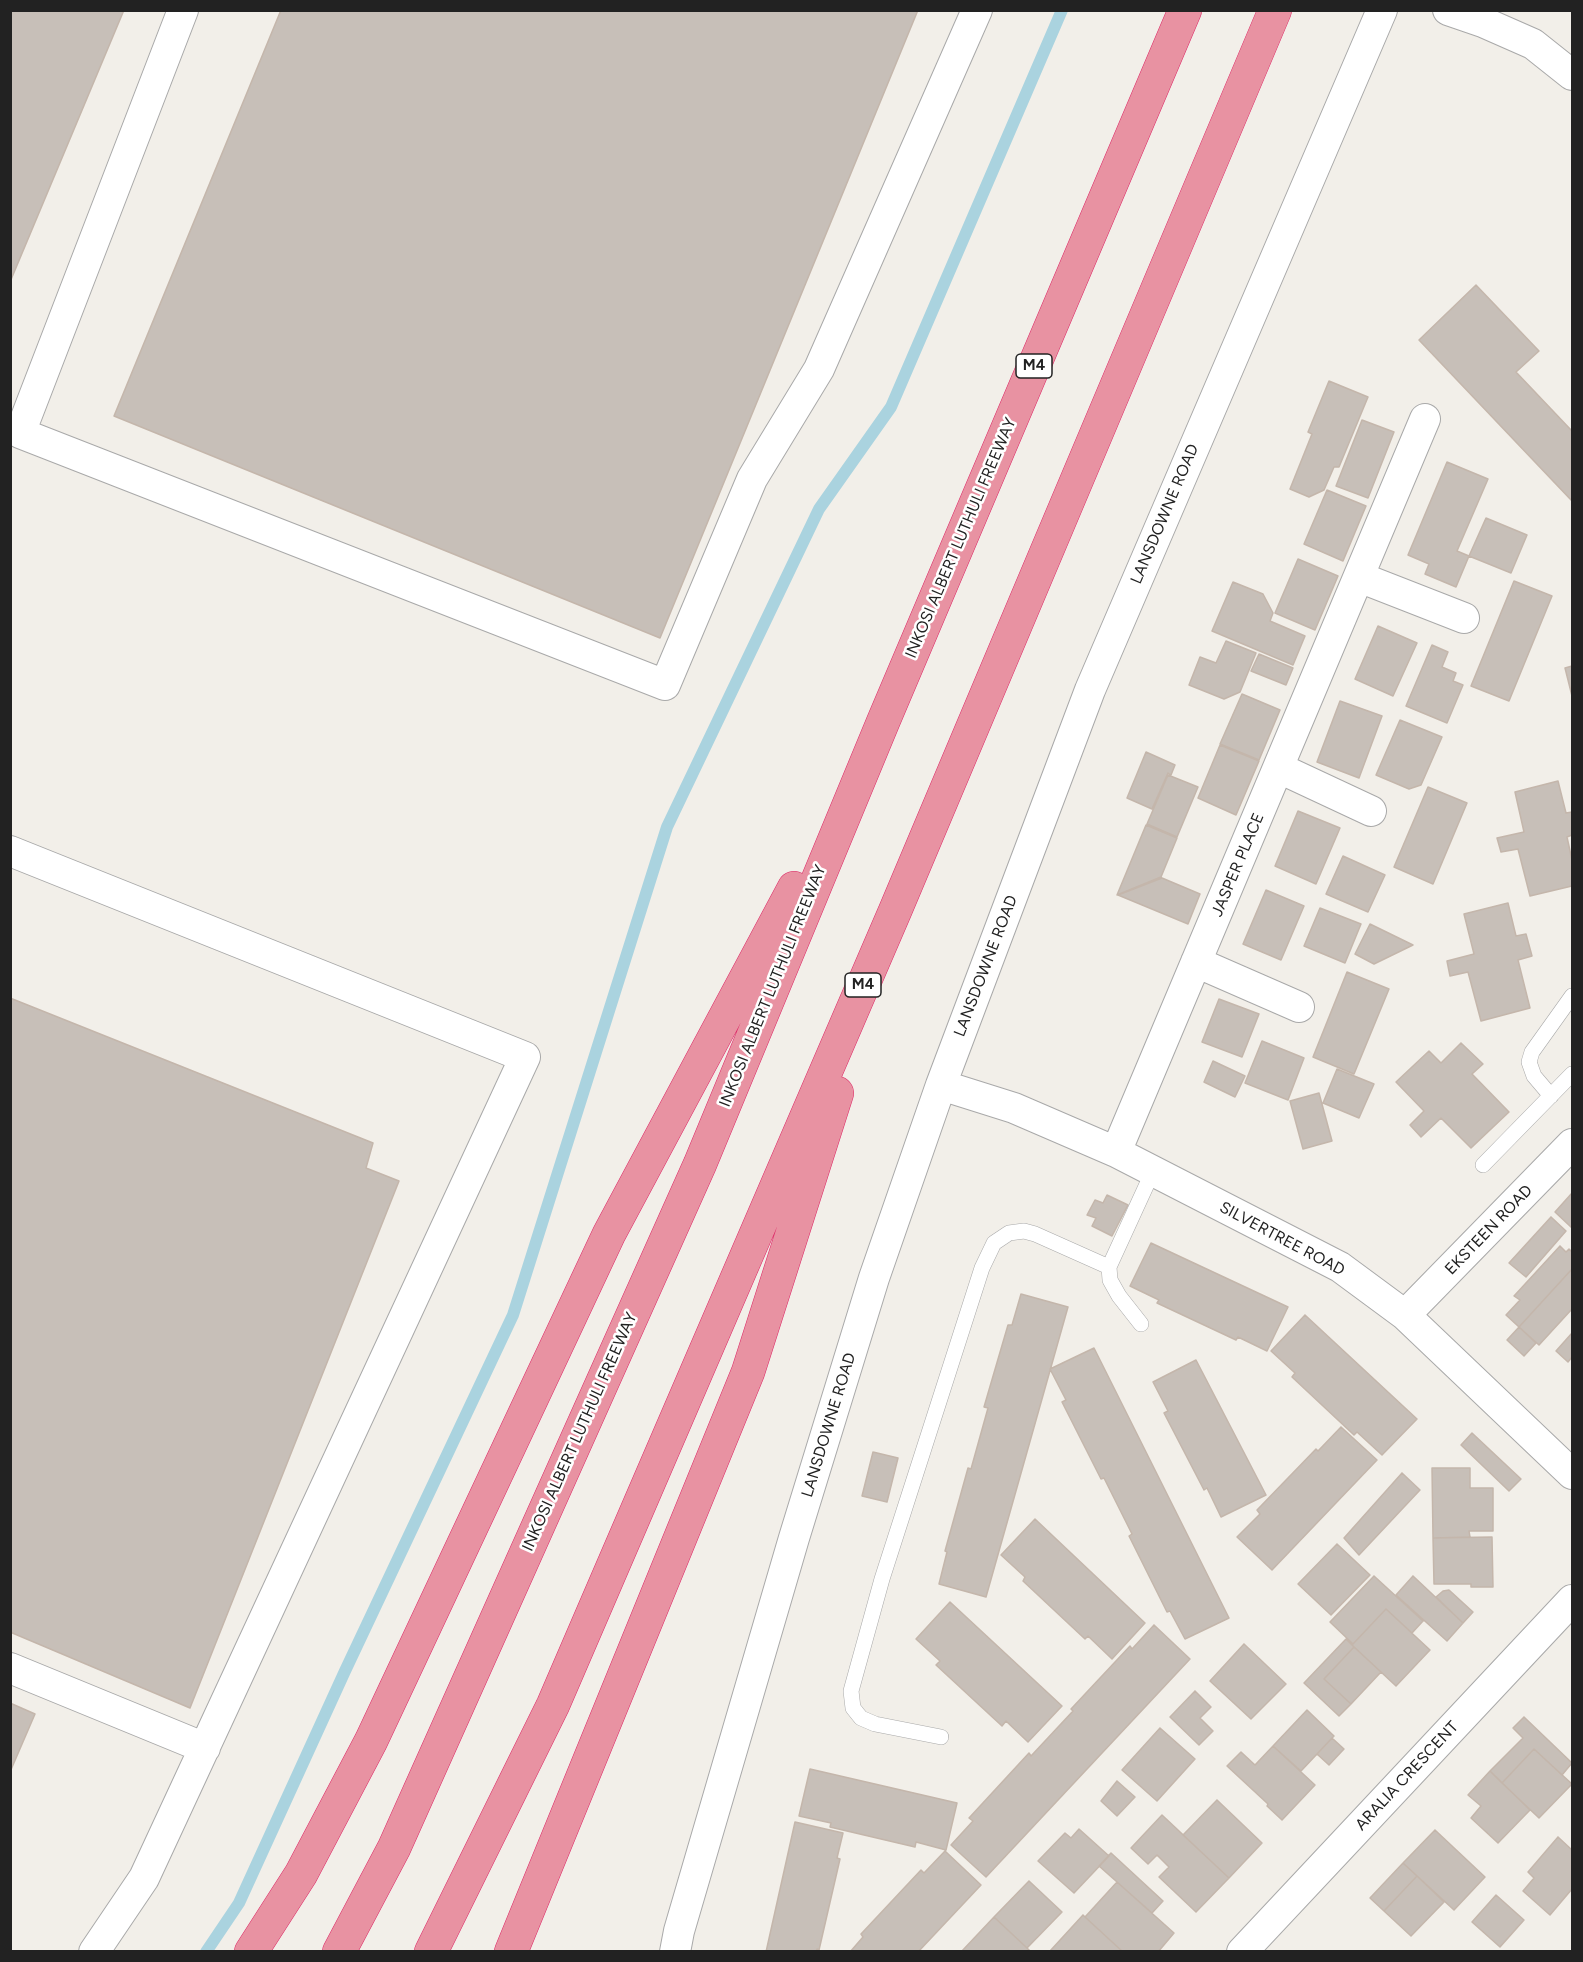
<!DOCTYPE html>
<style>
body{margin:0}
#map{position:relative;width:1583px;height:1962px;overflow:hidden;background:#f2efe9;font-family:Figtree,sans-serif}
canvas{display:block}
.frame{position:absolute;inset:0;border:12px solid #222;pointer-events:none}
</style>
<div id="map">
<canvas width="1583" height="1962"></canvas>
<div class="frame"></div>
</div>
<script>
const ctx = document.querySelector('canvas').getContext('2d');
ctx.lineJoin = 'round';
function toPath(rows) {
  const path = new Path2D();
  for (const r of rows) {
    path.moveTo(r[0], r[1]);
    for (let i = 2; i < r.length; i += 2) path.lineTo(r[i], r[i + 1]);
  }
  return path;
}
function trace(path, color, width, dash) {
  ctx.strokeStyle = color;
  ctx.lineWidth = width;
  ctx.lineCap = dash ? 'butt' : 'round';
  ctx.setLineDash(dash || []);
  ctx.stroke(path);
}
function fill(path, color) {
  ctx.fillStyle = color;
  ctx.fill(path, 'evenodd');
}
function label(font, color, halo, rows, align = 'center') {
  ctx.font = font + ' Figtree,sans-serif';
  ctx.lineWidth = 5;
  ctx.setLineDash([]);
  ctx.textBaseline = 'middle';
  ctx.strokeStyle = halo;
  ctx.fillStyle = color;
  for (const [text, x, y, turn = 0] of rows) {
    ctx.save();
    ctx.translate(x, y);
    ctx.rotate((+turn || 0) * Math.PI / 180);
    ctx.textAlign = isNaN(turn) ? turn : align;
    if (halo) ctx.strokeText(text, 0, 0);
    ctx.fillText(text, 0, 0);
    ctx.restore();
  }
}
const stream = toPath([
 [206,1952,239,1903,345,1671,513,1315,667,827,819,509,891,407,1062,10]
]);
const building = toPath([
 [10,10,124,10,10,282,10,10],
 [281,10,918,10,660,638,114,416,281,10],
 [1476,285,1539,351,1516,372,1572,431,1572,501,1419,340,1476,285],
 [1329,381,1368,397,1339,467,1334,467,1324,490,1309,497,1290,489,1312,434,1308,432,1329,381],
 [1362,420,1394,432,1368,498,1336,486,1362,420],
 [1447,462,1488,479,1457,551,1469,556,1456,587,1425,574,1429,564,1408,555,1447,462],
 [1327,490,1366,506,1343,561,1304,544,1327,490],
 [1486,518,1527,535,1511,573,1469,556,1486,518],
 [1298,559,1338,576,1315,630,1275,613,1298,559],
 [1514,581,1552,596,1509,701,1471,686,1514,581],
 [1233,582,1263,594,1273,613,1270,621,1305,636,1293,665,1212,631,1233,582],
 [1378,626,1417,643,1393,696,1355,679,1378,626],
 [1226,641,1256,653,1240,692,1224,699,1189,685,1200,657,1216,663,1226,641],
 [1432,645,1448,652,1442,667,1456,673,1453,681,1463,685,1447,723,1406,706,1432,645],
 [1259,654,1293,668,1286,685,1251,671,1259,654],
 [1572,666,1572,696,1565,668,1572,666],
 [1242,694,1280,710,1259,760,1220,744,1242,694],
 [1340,701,1382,716,1359,778,1317,762,1340,701],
 [1400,720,1442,737,1421,785,1409,789,1376,775,1400,720],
 [1220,745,1259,761,1236,815,1198,798,1220,745],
 [1146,752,1175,765,1171,775,1168,773,1152,809,1127,798,1146,752],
 [1168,775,1198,787,1177,837,1147,824,1168,775],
 [1558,781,1566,813,1572,812,1572,835,1567,837,1572,860,1572,886,1530,896,1518,849,1501,852,1497,838,1524,832,1515,792,1558,781],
 [1428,787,1467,803,1433,884,1394,867,1428,787],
 [1298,811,1340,828,1316,884,1275,866,1298,811],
 [1146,825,1177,838,1161,877,1117,895,1146,825],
 [1343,856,1385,875,1368,912,1326,894,1343,856],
 [1162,878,1200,894,1188,924,1118,895,1162,878],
 [1266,890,1304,906,1281,960,1243,944,1266,890],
 [1508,903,1516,936,1526,934,1532,956,1518,960,1530,1008,1481,1021,1468,972,1450,976,1447,961,1474,954,1464,914,1508,903],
 [1320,908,1361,924,1345,963,1304,946,1320,908],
 [1370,924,1413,945,1374,964,1355,954,1370,924],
 [1347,972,1389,989,1354,1074,1313,1057,1347,972],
 [10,998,373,1143,366,1168,399,1181,190,1708,10,1632,10,998],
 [1219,999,1259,1014,1242,1057,1202,1042,1219,999],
 [1262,1041,1304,1058,1288,1100,1245,1083,1262,1041],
 [1461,1043,1483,1064,1472,1074,1509,1112,1471,1148,1441,1118,1421,1137,1410,1125,1424,1111,1396,1082,1429,1051,1441,1063,1461,1043],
 [1213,1061,1245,1076,1235,1097,1204,1082,1213,1061],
 [1337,1069,1374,1084,1359,1118,1323,1103,1337,1069],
 [1319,1093,1332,1141,1303,1149,1290,1101,1319,1093],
 [1572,1193,1572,1228,1555,1212,1572,1193],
 [1107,1195,1128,1205,1112,1236,1092,1226,1096,1218,1087,1215,1095,1200,1103,1203,1107,1195],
 [1551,1217,1566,1231,1526,1277,1509,1263,1551,1217],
 [1151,1243,1288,1307,1267,1351,1238,1337,1236,1340,1157,1303,1159,1300,1130,1286,1151,1243],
 [1560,1246,1566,1252,1569,1249,1572,1252,1572,1269,1519,1327,1506,1315,1520,1300,1514,1296,1560,1246],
 [1572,1269,1572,1309,1539,1345,1519,1327,1572,1269],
 [1021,1294,1068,1307,986,1597,939,1584,947,1552,945,1551,968,1468,971,1469,988,1408,984,1407,1008,1325,1012,1325,1021,1294],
 [1305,1315,1417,1419,1382,1455,1357,1432,1354,1435,1292,1377,1295,1373,1271,1351,1305,1315],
 [1519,1327,1536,1343,1524,1356,1507,1340,1519,1327],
 [1572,1333,1572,1357,1568,1362,1556,1351,1572,1333],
 [1094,1348,1229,1618,1185,1639,1170,1611,1167,1612,1129,1536,1132,1534,1104,1478,1101,1479,1062,1402,1066,1400,1050,1369,1094,1348],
 [1196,1360,1266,1495,1221,1517,1207,1488,1204,1490,1164,1413,1168,1411,1153,1382,1196,1360],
 [1341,1427,1377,1460,1272,1570,1237,1537,1260,1514,1257,1510,1316,1449,1318,1451,1341,1427],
 [1472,1433,1521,1479,1509,1491,1461,1445,1472,1433],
 [873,1452,898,1458,887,1502,862,1496,873,1452],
 [1432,1468,1470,1468,1470,1488,1493,1488,1493,1531,1469,1531,1470,1537,1433,1538,1432,1468],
 [1402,1473,1420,1490,1359,1555,1344,1538,1402,1473],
 [1035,1519,1145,1623,1112,1659,1088,1636,1085,1639,1023,1581,1025,1577,1001,1555,1035,1519],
 [1492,1537,1493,1587,1471,1587,1471,1584,1434,1584,1433,1538,1492,1537],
 [1337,1544,1370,1575,1331,1615,1298,1584,1337,1544],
 [1374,1576,1423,1621,1412,1633,1386,1609,1353,1644,1330,1622,1374,1576],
 [1413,1576,1463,1623,1447,1641,1396,1595,1413,1576],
 [1449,1590,1473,1612,1463,1623,1436,1597,1443,1591,1449,1590],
 [950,1602,1062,1706,1028,1742,1006,1721,1002,1726,936,1665,940,1661,916,1639,950,1602],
 [1386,1609,1430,1650,1396,1686,1352,1645,1386,1609],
 [1154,1625,1190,1659,986,1877,951,1845,973,1821,969,1818,1029,1753,1031,1756,1073,1711,1071,1709,1130,1646,1132,1649,1154,1625],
 [1346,1639,1354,1647,1324,1679,1351,1704,1339,1716,1304,1683,1346,1639],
 [1244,1644,1286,1684,1251,1719,1210,1681,1244,1644],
 [1354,1647,1381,1672,1351,1704,1324,1679,1354,1647],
 [1195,1691,1211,1707,1200,1718,1213,1731,1199,1745,1170,1717,1195,1691],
 [10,1703,35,1714,10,1772,10,1703],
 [1307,1710,1334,1736,1301,1771,1273,1746,1307,1710],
 [1524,1717,1572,1763,1562,1775,1534,1749,1502,1783,1490,1771,1523,1738,1513,1728,1524,1717],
 [1160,1728,1195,1759,1157,1801,1122,1770,1160,1728],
 [1332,1738,1344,1749,1329,1765,1317,1754,1332,1738],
 [1273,1746,1315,1785,1282,1820,1267,1806,1268,1804,1227,1766,1241,1752,1255,1765,1273,1746],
 [1534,1749,1572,1784,1539,1818,1502,1783,1534,1749],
 [810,1769,957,1803,946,1850,916,1842,915,1847,830,1827,831,1823,799,1816,810,1769],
 [1490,1771,1530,1810,1498,1843,1471,1818,1481,1806,1468,1795,1490,1771],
 [1117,1781,1135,1797,1117,1816,1101,1801,1117,1781],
 [1217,1800,1262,1843,1229,1878,1183,1835,1217,1800],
 [1162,1815,1229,1878,1196,1912,1159,1877,1169,1867,1157,1855,1148,1864,1131,1848,1162,1815],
 [795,1822,843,1833,837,1858,840,1859,819,1950,817,1949,816,1952,766,1952,795,1822],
 [1079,1829,1109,1856,1074,1893,1038,1861,1065,1833,1071,1838,1079,1829],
 [1435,1830,1485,1877,1454,1910,1403,1863,1435,1830],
 [1558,1837,1572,1850,1572,1889,1550,1915,1523,1891,1534,1878,1528,1872,1558,1837],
 [945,1851,981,1885,918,1952,850,1952,863,1937,861,1934,921,1870,924,1873,945,1851],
 [1111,1853,1163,1901,1152,1913,1099,1866,1111,1853],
 [1403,1863,1417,1876,1384,1911,1370,1898,1403,1863],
 [1417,1876,1444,1902,1411,1936,1384,1911,1417,1876],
 [1029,1881,1062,1912,1027,1948,994,1917,1029,1881],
 [1117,1882,1174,1933,1158,1952,1123,1952,1085,1917,1117,1882],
 [1496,1895,1524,1920,1500,1947,1472,1922,1496,1895],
 [1083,1915,1085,1917,1123,1952,1050,1951,1083,1915],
 [994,1917,1027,1948,1031,1952,961,1952,994,1917]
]);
const lane = toPath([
 [1551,1096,1534,1076,1529,1062,1532,1052,1572,996],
 [1483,1165,1572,1074],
 [1141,1324,1119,1296,1110,1280,1109,1267,1153,1171],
 [941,1737,875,1724,861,1718,853,1708,851,1691,882,1579,982,1268,994,1243,1009,1233,1024,1231,1035,1234,1109,1267]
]);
const street = toPath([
 [183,10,20,433,665,685,752,479,819,369,977,10],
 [1448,10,1483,22,1533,44,1572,75],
 [1359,577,1464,618],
 [1279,768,1371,811],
 [10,851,525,1057,144,1878,94,1952],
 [1196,962,1299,1007],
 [941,1085,1014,1108,1116,1152,1340,1267,1405,1315,1572,1474],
 [1116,1152,1425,419],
 [1405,1315,1572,1144],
 [10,1668,205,1748],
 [675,1952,679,1931,794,1538,874,1278,941,1085,1090,690,1382,10],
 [1242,1952,1572,1600]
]);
const highway = toPath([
 [251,1952,301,1874,371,1741,609,1234,794,888],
 [339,1952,394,1848,700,1164,883,722,1185,10],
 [431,1952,553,1705,895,911,1275,10],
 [511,1952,748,1372,837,1093]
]);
const shields = [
 [1034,366,36],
 [863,985,36]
];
const shieldNames = [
 ["M4",1034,366],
 ["M4",863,985]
];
const streetNames = [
 ["LANSDOWNE ROAD",1165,514,-67],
 ["INKOSI ALBERT LUTHULI FREEWAY",961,538,-67],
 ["JASPER PLACE",1238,865,-67],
 ["LANSDOWNE ROAD",986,966,-69],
 ["INKOSI ALBERT LUTHULI FREEWAY",773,986,-68],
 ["EKSTEEN ROAD",1489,1230,-46],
 ["SILVERTREE ROAD",1282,1239,28],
 ["LANSDOWNE ROAD",829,1425,-73],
 ["INKOSI ALBERT LUTHULI FREEWAY",580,1432,-66],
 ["ARALIA CRESCENT",1407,1776,-47]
];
trace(stream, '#aad3df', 12);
fill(building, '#c7bfb8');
trace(building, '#c4b6ab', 1.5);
trace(lane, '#a9a9a9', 16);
trace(street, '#a9a9a9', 32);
trace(highway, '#dc2a67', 34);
trace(lane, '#fff', 15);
trace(street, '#fff', 30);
trace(highway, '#e892a2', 33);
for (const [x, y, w] of shields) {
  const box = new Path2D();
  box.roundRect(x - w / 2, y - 12, w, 24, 4.5);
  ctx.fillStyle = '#fff';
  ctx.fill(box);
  trace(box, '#222', 1.5);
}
label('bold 15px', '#222', null, shieldNames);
label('16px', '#222', '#fff', streetNames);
</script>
